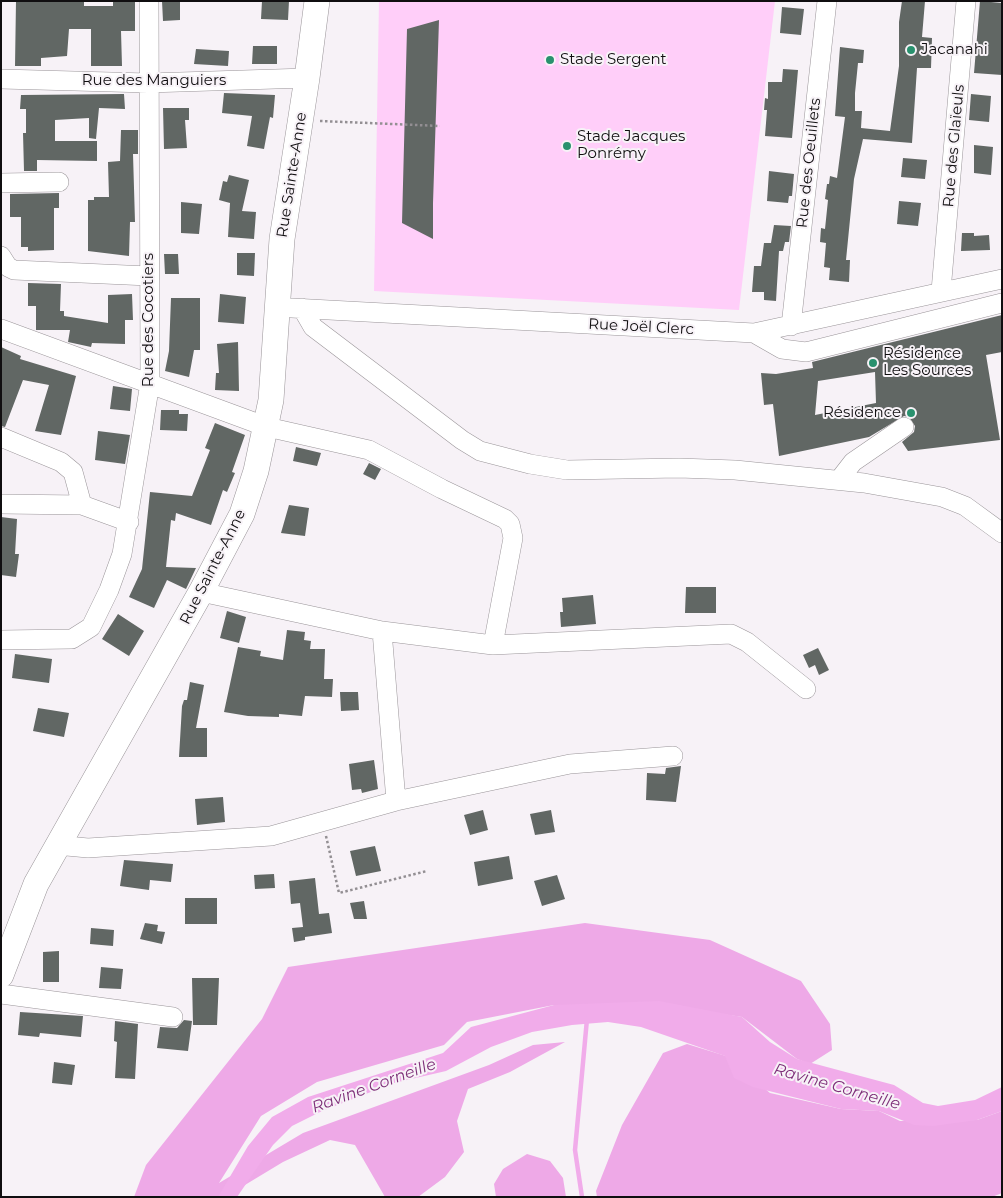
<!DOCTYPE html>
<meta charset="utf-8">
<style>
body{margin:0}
#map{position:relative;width:1003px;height:1198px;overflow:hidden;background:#f7f2f7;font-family:Montserrat,sans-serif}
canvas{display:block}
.frame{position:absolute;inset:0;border:2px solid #100e10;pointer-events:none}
</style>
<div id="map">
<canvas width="1003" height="1198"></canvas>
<div class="frame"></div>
</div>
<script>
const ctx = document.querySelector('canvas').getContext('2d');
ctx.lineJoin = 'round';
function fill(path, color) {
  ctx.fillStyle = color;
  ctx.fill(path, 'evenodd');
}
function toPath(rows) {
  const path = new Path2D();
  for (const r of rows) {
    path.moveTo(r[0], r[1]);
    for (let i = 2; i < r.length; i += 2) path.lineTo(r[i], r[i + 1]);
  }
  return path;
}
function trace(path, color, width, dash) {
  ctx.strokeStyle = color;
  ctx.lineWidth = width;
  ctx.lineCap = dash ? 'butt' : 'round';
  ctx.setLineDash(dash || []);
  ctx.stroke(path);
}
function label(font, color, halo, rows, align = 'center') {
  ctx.font = font + ' Montserrat,sans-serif';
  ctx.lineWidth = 4;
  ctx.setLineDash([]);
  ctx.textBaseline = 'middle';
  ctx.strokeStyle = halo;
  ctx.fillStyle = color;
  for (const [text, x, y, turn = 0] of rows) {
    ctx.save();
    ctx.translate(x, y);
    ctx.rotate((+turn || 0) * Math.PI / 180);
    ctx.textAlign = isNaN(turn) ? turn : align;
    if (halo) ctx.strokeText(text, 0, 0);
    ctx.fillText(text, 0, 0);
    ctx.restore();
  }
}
const green = toPath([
 [379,1,775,1,739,310,374,291]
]);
const forest = toPath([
 [585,923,710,940,801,981,830,1024,832,1050,810,1064,797,1059,742,1017,715,1013,554,1005,467,1022,444,1045,317,1082,261,1116,219,1183,303,1133,489,1065,533,1045,565,1042,510,1072,468,1089,457,1121,464,1152,445,1177,418,1197,385,1197,355,1145,330,1140,283,1162,225,1197,134,1197,146,1165,262,1019,288,967],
 [687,1044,726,1056,770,1093,841,1109,879,1111,900,1121,977,1120,1002,1111,1002,1193,992,1197,597,1197,596,1191,622,1125,663,1053],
 [527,1154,550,1161,563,1178,566,1197,496,1197,494,1184,503,1169]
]);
const water = toPath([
 [659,1001,742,1017,770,1042,797,1059,894,1085,923,1103,938,1106,975,1100,1002,1087,1002,1111,977,1120,933,1126,914,1125,879,1111,841,1109,753,1087,734,1078,725,1056,641,1027,608,1022,572,1025,532,1032,491,1047,446,1071,394,1083,322,1111,292,1126,273,1145,237,1197,218,1197,248,1146,272,1117,308,1097,443,1053,471,1027,554,1005]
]);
const stream = toPath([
 [582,1197,575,1150,587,1019]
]);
const building = toPath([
 [16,1,84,1,84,6,113,6,113,1,135,1,135,31,121,31,122,66,91,66,91,29,69,29,67,56,41,58,41,66,15,66],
 [162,1,180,1,180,20,163,21],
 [262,1,289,1,288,20,261,19],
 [902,1,925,1,922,37,932,38,931,68,917,68,912,143,863,139,854,179,846,260,850,260,849,282,829,280,830,268,824,267,826,243,820,242,821,228,825,229,828,200,825,199,827,184,829,184,830,176,837,178,845,117,835,116,840,47,864,50,863,63,858,63,855,93,855,111,862,111,861,128,890,131,899,66,899,22],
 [980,1,1002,3,1002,75,974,73],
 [782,7,804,9,801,35,780,33],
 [439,20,433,203,433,239,402,223,407,29],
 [253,46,277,46,277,64,252,64],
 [196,49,229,51,228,66,194,64],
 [783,69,798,70,792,138,765,136,767,110,764,110,765,98,768,99,768,82,782,82],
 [224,93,275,95,273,118,270,117,264,149,247,146,252,116,222,113],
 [124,94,125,109,99,108,96,139,89,138,89,118,55,120,55,141,97,141,97,161,37,160,37,171,24,171,23,133,26,133,26,109,20,109,21,95],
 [971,94,991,96,989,122,969,120],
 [163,108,189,108,189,120,185,120,187,148,164,149],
 [121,130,138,130,138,154,133,154,135,222,130,222,129,256,88,251,88,200,94,200,94,197,109,197,108,162,120,161],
 [974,145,993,147,991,175,974,173],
 [903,158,927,160,925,179,901,177],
 [769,171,794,174,792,196,789,196,788,203,767,201],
 [229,175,249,180,242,211,256,212,254,239,228,237,230,203,219,200,223,181,227,182],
 [59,193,59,208,54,208,54,250,28,251,28,247,21,247,21,217,10,217,10,194],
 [899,201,921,203,918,226,897,224],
 [181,202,202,204,199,234,181,233],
 [774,225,791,226,789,242,785,242,783,251,779,251,776,301,764,300,764,292,752,292,754,266,761,266,764,243,771,243],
 [962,233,974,233,974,236,989,235,990,250,961,251],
 [237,253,255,253,254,276,237,275],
 [164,254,178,254,179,274,165,274],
 [28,283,61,284,60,311,64,311,64,316,108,323,108,295,132,294,133,320,125,320,125,344,92,343,91,347,68,342,70,330,36,330,36,306,28,306],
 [220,294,246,297,244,324,218,322],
 [171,298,200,298,200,350,194,350,189,377,165,371,169,351],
 [1002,315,1002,352,986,355,1000,440,908,451,902,442,914,432,915,426,909,417,904,416,869,437,779,456,773,404,764,405,761,373,776,374,813,368,812,362],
 [875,372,876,403,815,415,818,381],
 [238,342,239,391,215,390,216,373,219,373,217,344],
 [1,347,21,356,20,359,76,376,61,435,35,431,49,385,23,380,5,427,1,426],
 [113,386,132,389,130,411,110,409],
 [161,410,179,410,179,414,188,414,187,431,160,430],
 [215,423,245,435,232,472,235,473,227,492,223,490,211,525,176,513,175,521,171,520,166,567,196,568,186,589,167,580,154,608,129,597,142,569,150,492,192,496,210,450,205,448],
 [98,431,130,435,125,464,95,460],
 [296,447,321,453,317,466,293,461],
 [369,463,381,469,375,480,363,474],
 [289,505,309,508,305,536,281,533],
 [1,517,17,519,15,554,19,554,16,577,1,575],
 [686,587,716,587,716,613,685,613],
 [593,595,596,624,561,627,560,612,563,612,562,598],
 [227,611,246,617,239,643,220,638],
 [118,614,144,631,129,656,102,639],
 [287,630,305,632,304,640,311,641,310,649,325,649,324,679,333,679,332,697,305,696,302,716,279,714,279,717,248,716,224,712,238,647,261,651,260,656,283,660],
 [818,648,829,670,819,675,815,665,809,668,803,655],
 [15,654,52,659,49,683,12,678],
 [190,682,204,685,196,728,207,728,207,757,179,757,182,706,184,700,187,700],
 [340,692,358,692,359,710,341,711],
 [38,708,69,713,64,737,33,731],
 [374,760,378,789,362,793,361,789,352,790,349,764],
 [681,766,676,802,646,800,647,773,665,774,666,768],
 [223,797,225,822,197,825,195,799],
 [483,810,488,830,470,835,464,815],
 [551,810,555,832,535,835,530,814],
 [375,846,381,871,356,876,350,851],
 [509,856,513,879,478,886,474,862],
 [124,860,173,864,171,882,150,880,149,890,120,886],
 [274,874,275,888,255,889,254,875],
 [557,875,565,899,542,906,534,881],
 [315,878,319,914,329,913,332,933,305,937,305,940,294,942,292,928,303,927,300,903,291,904,289,881],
 [185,898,217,898,217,924,185,924],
 [364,901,367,919,354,919,350,903],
 [145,923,158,925,157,931,165,932,162,944,140,939],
 [91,928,114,930,113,946,90,944],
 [59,951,59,982,43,982,43,952],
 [101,967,123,969,121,989,99,988],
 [192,978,219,978,217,1025,193,1025],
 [20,1012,83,1016,81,1037,40,1033,39,1037,18,1035],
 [184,1020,192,1021,188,1051,157,1048,160,1027,177,1028],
 [115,1021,138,1024,135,1079,115,1078,117,1042,114,1041],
 [54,1062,75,1065,72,1085,52,1083]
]);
const path = toPath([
 [320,121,440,126],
 [326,836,339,893,427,871]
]);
const minor = toPath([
 [1,79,148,83,307,78],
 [1,183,59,182],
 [1,256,8,267,14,270,149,276],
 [941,291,966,1],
 [292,308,754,333,1002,279],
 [302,308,313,327,462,440,480,451,530,464,567,470,679,468,735,470,864,483,942,497,965,506,1002,533],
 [791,326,827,1],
 [1,329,267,427,369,450,442,489,505,519,510,524,513,538,493,645],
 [754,333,782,349,806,352,1002,303],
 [1,437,61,462,73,472,82,505],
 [839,480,853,462,904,427],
 [1,504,82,505,129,522],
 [201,592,382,631,493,645,731,634,747,642,806,689],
 [382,631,396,801],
 [1,640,72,639,91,627,109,590,122,554,150,383,149,1],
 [56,845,88,848,271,836,396,801,570,764,673,756],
 [1,994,173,1017]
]);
const major = toPath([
 [1,975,36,884,201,592,242,514,256,471,271,400,282,239,307,78,317,1]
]);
const markers = [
 [911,50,5,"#29916e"],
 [550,60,5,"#29916e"],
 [567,146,5,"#29916e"],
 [873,363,5,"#29916e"],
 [911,413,5,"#29916e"]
];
const poiNames = [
 ["Jacanahi",921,50],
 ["Stade Sergent",560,60],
 ["Stade Jacques",577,137],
 ["Ponrémy",577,154],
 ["Résidence",883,354],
 ["Les Sources",883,371],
 ["Résidence",901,413,"right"]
];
const streetNames = [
 ["Rue des Manguiers",154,81],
 ["Rue des Glaïeuls",954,146,-85],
 ["Rue des Oeuillets",809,163,-84],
 ["Rue Sainte-Anne",292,175,-81],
 ["Rue des Cocotiers",149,320,-90],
 ["Rue Joël Clerc",641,327,3],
 ["Rue Sainte-Anne",213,567,-63]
];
const waterNames = [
 ["Ravine Corneille",374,1086,-20],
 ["Ravine Corneille",837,1087,16]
];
fill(green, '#ffcef9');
fill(forest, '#eea9e7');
fill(water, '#f1acea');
trace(stream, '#f1acea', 4.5);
fill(building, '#616764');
trace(minor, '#9a9599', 20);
trace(major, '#9a9599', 26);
trace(path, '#938f93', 2.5, [2.5, 2.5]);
trace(minor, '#fff', 19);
trace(major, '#fff', 25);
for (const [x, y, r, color] of markers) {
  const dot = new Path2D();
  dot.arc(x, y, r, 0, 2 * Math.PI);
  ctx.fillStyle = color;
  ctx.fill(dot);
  trace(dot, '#f7f2f7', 2);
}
label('15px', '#100e10', '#f7f2f7', poiNames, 'left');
label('15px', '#100e10', '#f7f2f7', streetNames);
label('italic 16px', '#7d2e78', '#f7f2f7', waterNames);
</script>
